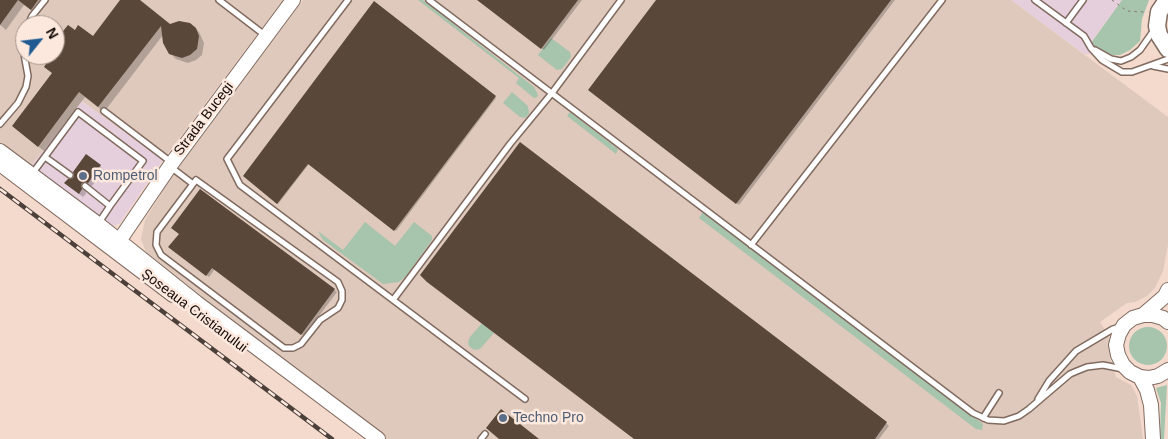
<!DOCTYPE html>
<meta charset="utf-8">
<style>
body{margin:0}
#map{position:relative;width:1168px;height:439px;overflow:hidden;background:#f3dacd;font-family:Helvetica,sans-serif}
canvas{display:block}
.north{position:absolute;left:15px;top:15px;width:50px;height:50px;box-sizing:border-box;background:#fde8de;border:1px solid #9f8f88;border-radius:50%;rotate:61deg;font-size:14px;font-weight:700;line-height:20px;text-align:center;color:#110906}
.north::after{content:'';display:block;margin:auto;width:18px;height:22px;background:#1f5b92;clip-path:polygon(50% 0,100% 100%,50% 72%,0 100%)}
</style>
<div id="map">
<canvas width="1168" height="439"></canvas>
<div class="north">N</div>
</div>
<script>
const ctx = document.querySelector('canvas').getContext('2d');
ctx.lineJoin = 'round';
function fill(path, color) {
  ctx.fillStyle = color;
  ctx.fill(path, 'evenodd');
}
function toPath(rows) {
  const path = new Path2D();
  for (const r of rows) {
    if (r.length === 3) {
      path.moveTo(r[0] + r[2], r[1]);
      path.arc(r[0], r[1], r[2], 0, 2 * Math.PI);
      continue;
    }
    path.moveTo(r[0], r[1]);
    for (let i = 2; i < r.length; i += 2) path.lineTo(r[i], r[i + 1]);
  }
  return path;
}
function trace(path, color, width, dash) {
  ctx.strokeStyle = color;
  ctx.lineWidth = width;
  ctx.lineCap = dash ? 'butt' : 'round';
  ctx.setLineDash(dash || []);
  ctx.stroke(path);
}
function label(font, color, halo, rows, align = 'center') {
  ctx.font = font + ' Helvetica,sans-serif';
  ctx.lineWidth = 5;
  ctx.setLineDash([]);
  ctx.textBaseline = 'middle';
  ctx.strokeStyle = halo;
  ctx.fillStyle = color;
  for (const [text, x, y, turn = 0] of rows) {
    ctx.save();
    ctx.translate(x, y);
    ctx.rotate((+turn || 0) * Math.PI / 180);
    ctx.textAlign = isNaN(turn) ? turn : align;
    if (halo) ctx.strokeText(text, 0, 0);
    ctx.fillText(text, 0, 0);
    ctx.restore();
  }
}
const commercial = toPath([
 [1011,0,1122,0,1089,45,1093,54,1084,54],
 [82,101,163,160,120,223,112,227,30,167]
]);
const industrial = toPath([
 [0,0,283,0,163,160,82,101,30,167,0,144],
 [25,25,55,25,55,55,25,55],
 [303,0,1011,0,1168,117,1168,245,1163,271,1155,288,1147,296,1135,302,1127,303,1100,322,1109,336,1110,357,1116,377,1131,385,1137,396,1143,439,387,439,149,259,141,239,145,220,183,158]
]);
const green = toPath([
 [418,0,423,0,534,87,538,95,537,97,534,98,516,83,519,78],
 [1122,0,1149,0,1142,19,1140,41,1130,50,1120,55,1111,55,1102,52,1091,43],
 [551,38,570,52,571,57,562,69,557,70,538,55],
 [512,92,528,106,529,114,525,118,520,117,503,103],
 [570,112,618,149,616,154,567,116],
 [703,212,983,424,982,430,976,429,699,218],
 [365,222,395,246,414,222,432,236,432,240,406,276,399,282,383,284,323,240,318,231,343,250],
 [482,323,494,333,480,349,474,350,469,346,468,342,470,337],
 [1148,346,19],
 [1167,385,1164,439,1160,439,1161,403,1156,388]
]);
const shadow = toPath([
 [0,0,47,0,37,14,24,5,6,30,0,25],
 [122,0,138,0,170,25,193,26,199,32,204,43,202,55,196,60,188,63,176,59,170,53,163,35,104,112,85,97,44,151,20,132,53,74,51,59,47,55,55,55,55,43,75,32,93,38],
 [478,0,582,0,544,50],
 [658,0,895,0,739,205,592,93],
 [374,3,496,98,396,231,309,164,278,204,244,176],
 [521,144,886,423,889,426,879,439,636,439],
 [100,166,104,170,92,186,88,185,85,188,86,194,83,197,70,187,74,179],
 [201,190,337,292,304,336,215,269,209,277,172,250]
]);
const building = toPath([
 [0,0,38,0,31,10,18,0,0,25],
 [120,0,140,0,170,24,179,21,190,23,196,28,199,36,197,49,190,55,182,58,169,54,163,43,161,26,98,107,79,92,38,147,12,126,52,73,44,67,52,55,55,55,55,41,68,25,75,30,78,25,93,36],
 [477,0,578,0,541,49],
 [656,0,891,0,736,204,588,90],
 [374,1,496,96,394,231,308,164,277,204,243,176],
 [520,142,887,422,875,439,634,439,427,282,420,275],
 [86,154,101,165,88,183,84,182,81,184,82,189,79,194,64,183,68,179,73,178,74,175,73,172],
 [200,189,335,289,301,335,212,268,206,276,168,247,179,234,171,228],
 [501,409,539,439,499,439,486,428]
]);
const path = toPath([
 [1112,0,1127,11,1144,12]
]);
const lane = toPath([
 [219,0,266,36],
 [348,0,227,159,240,185,525,399],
 [429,0,973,413,988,420,1004,421,1019,416,1029,409,1070,374,1077,371,1087,367,1103,365,1123,369],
 [1035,0,1084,36,1091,48,1102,60,1122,72,1132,72,1168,59],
 [1066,23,1083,0],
 [28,25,32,16,45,0],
 [1095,50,1111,59,1121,61,1131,57,1140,50,1154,30],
 [1153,66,1168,69],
 [104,111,171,162],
 [0,124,18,103,26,87,28,76,24,54,25,46],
 [45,157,70,175],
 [172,168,193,184],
 [32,174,78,112,143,161,110,206],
 [196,180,338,282,342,291,342,300,338,308,320,320,301,344,293,348,284,348,161,255,156,245,157,232,196,180],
 [85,186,110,206,98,224],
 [751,245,942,0],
 [393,300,510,144,552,93,621,0],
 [1038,399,1049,381,1076,351,1113,329,1120,327],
 [983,418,999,393],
 [481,439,485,434]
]);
const secondary = toPath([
 [0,151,98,224,197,303,378,439],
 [0,164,173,295],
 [119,241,172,163,293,0],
 [1143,315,1165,296,1168,290],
 [1168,322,1163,318,1153,315,1143,315,1133,318,1124,325,1119,334,1116,345,1118,355,1123,365,1130,372,1140,377,1149,378,1158,376,1168,370],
 [1140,377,1147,390,1151,405,1153,439]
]);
const primary = toPath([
 [1167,0,1159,12,1157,26,1159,35,1168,49]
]);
const rail = toPath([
 [0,189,332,439]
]);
const markers = [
 [83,176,5,"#5c6f8a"],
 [503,418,5,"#5c6f8a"]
];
const streetNames = [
 ["Strada Bucegi",204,119,-53],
 ["Șoseaua Cristianului",194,311,37]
];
const serviceNames = [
 ["Rompetrol",93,176],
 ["Techno Pro",513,418]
];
fill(commercial, '#e5cfdc');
fill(industrial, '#dec9bc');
fill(green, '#a7c4ad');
fill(shadow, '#0003');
fill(building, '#594739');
trace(lane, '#816b60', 8);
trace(secondary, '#816b60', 16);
trace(primary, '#816b60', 19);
trace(path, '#87766e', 1, [2.5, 4]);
trace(lane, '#fff', 5);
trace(secondary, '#fff', 14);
trace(primary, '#fff', 16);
trace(rail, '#4c403a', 4.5);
trace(rail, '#fde8de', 2.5, [8]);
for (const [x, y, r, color] of markers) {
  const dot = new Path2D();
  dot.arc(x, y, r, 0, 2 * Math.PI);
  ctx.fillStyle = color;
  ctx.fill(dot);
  trace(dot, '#fde8de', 2);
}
label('14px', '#110906', '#fde8de', streetNames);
label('14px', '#4e5e75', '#fde8de', serviceNames, 'left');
</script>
